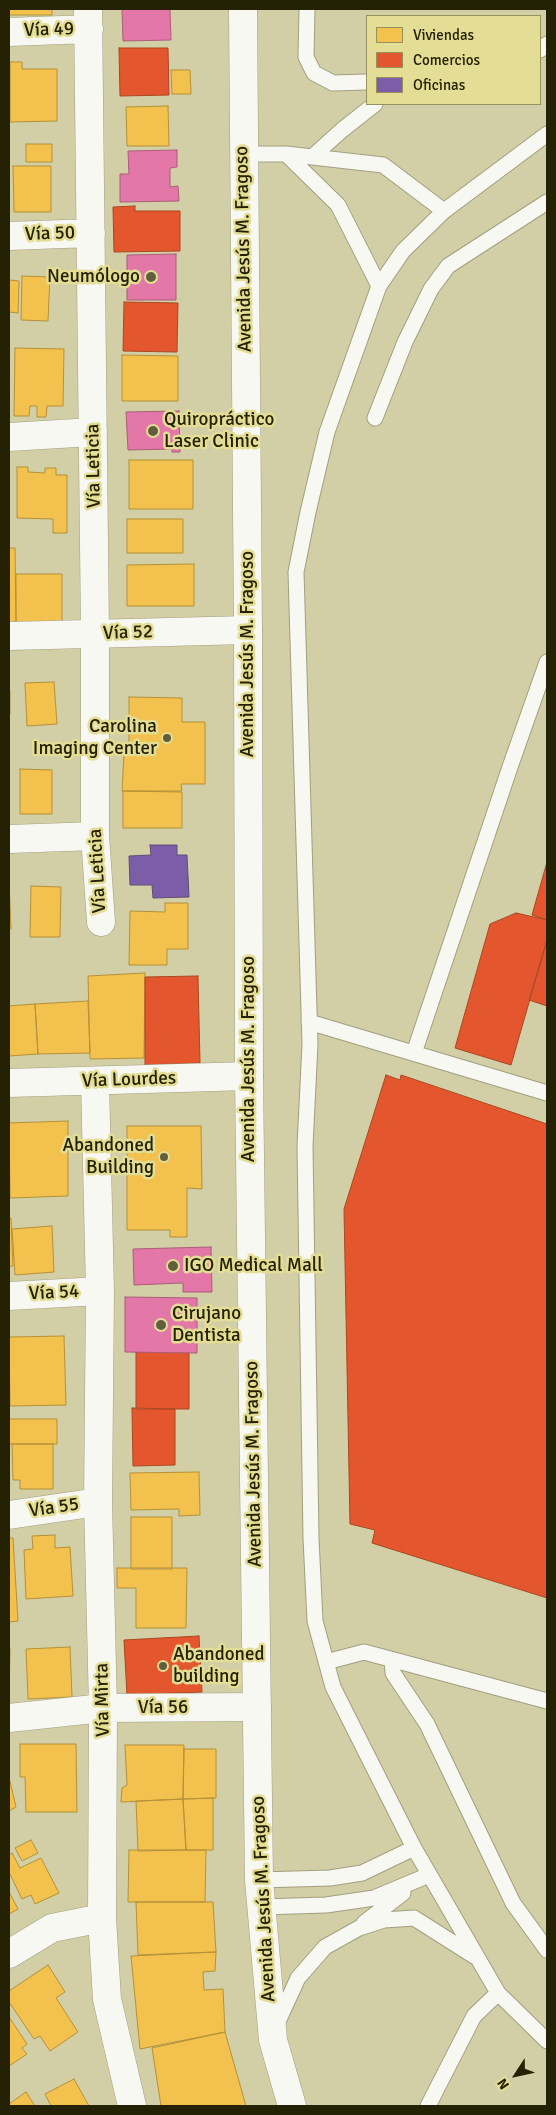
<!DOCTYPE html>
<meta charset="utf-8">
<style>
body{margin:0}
#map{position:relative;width:556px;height:2115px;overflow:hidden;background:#d2cea6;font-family:Signika,sans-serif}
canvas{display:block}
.frame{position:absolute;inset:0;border:10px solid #242104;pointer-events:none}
.legend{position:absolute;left:366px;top:15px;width:175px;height:90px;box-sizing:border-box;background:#e3dd95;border:1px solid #97925b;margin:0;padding:6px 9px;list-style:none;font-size:15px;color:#242104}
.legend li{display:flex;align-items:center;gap:10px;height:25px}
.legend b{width:25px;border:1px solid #97925b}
.north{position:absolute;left:491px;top:2050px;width:50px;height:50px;-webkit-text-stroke:4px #e3dd95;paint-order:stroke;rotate:235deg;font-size:14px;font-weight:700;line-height:20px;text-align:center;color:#242104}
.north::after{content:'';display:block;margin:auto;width:18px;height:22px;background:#242104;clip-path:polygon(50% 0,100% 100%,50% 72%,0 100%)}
</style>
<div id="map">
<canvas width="556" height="2115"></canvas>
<div class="frame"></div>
<ul class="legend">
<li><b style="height:14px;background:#f2c14e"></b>Viviendas</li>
<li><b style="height:14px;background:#e4572e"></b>Comercios</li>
<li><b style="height:14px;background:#7b5ea7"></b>Oficinas</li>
</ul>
<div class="north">N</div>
</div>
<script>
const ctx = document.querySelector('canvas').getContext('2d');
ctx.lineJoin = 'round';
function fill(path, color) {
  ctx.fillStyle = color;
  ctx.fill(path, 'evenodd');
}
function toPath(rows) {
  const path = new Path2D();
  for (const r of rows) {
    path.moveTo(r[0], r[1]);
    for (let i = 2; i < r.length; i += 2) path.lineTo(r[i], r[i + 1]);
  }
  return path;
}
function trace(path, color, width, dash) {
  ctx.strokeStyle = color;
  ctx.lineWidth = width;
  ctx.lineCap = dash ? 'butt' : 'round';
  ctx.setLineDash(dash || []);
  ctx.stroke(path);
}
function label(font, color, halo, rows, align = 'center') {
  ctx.font = font + ' Signika,sans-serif';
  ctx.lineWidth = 5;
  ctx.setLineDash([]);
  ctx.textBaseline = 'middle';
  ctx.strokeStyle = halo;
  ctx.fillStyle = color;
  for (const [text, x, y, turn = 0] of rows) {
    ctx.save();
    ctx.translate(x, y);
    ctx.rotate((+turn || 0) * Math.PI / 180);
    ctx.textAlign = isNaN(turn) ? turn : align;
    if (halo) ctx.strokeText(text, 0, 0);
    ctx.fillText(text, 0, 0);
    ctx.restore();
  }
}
const homes = toPath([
 [9,9,52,9,52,15,9,15,9,9],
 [10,62,22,62,22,69,57,69,57,121,10,122,10,62],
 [171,70,190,70,191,94,172,94,171,70],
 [168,106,169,146,127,146,126,107,168,106],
 [26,144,52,144,52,162,26,162,26,144],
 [13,166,51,166,51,212,14,212,13,166],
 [22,276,50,277,48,321,21,320,22,276],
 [9,280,19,281,18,313,9,312,9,280],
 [15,348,64,349,63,406,47,406,46,417,37,417,37,406,30,406,29,416,14,416,15,348],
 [122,355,178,356,178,401,122,401,122,355],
 [129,460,193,460,193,509,129,509,129,460],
 [17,467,28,467,28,472,45,473,45,468,56,468,56,475,67,475,67,533,53,533,53,519,17,518,17,467],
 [127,519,183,519,183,553,127,553,127,519],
 [9,548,15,548,16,624,9,624,9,548],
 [194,564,194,606,127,606,127,565,194,564],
 [16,574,62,574,62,624,16,624,16,574],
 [54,682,57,724,27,726,25,683,54,682],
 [9,691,10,691,10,714,9,714,9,691],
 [129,697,182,698,182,722,205,722,205,784,181,784,182,791,122,791,124,754,129,754,129,697],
 [20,769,52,770,52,814,20,814,20,769],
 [123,791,182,792,182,828,123,828,123,791],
 [9,880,11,929,9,929,9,880],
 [31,886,61,887,60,937,30,937,31,886],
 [165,903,188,903,188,949,167,949,167,965,129,965,130,911,165,912,165,903],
 [145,973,144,1058,90,1059,88,976,145,973],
 [88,1001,90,1053,38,1054,35,1004,88,1001],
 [35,1004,38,1054,9,1056,9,1006,35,1004],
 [68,1121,68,1196,10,1198,9,1123,68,1121],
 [127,1126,201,1126,202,1189,187,1188,187,1237,170,1237,170,1230,127,1230,127,1126],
 [9,1218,11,1218,13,1266,9,1266,9,1218],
 [52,1226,54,1272,15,1275,12,1229,52,1226],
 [64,1336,66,1405,10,1406,9,1337,64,1336],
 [9,1419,57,1419,57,1444,9,1444,9,1419],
 [12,1444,53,1444,53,1489,20,1489,20,1480,13,1480,12,1444],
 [199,1472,200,1515,179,1516,179,1509,131,1510,130,1473,199,1472],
 [131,1517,172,1517,172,1569,131,1569,131,1517],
 [55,1535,55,1548,70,1547,73,1596,26,1599,24,1550,33,1549,32,1536,55,1535],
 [9,1538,13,1538,18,1621,9,1622,9,1538],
 [117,1568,187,1568,186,1628,136,1628,136,1588,117,1588,117,1568],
 [70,1647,72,1697,28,1699,26,1649,70,1647],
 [9,1648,10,1648,9,1698,9,1648],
 [20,1744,76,1744,77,1812,26,1812,25,1777,20,1777,20,1744],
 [125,1745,184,1745,183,1799,121,1802,122,1788,127,1785,125,1745],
 [184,1749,216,1749,216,1798,183,1799,184,1749],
 [9,1777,16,1807,9,1811,9,1777],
 [213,1798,213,1850,186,1850,183,1799,213,1798],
 [183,1799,186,1850,138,1851,136,1801,183,1799],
 [31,1840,38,1853,22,1861,15,1848,31,1840],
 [129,1850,206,1850,205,1902,128,1902,129,1850],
 [12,1853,20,1868,41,1858,59,1893,35,1904,31,1895,22,1899,9,1872,9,1855,12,1853],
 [9,1892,18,1909,9,1914,9,1892],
 [136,1902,213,1902,216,1952,138,1955,136,1902],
 [216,1952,215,1971,203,1972,204,1990,223,1989,225,2032,140,2049,131,1956,216,1952],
 [48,1965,65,1992,56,1998,78,2032,50,2051,40,2036,34,2039,9,2002,9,1991,48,1965],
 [9,2017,27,2044,22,2048,27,2054,9,2066,9,2017],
 [225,2032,246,2106,161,2106,152,2048,225,2032],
 [74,2079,89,2106,51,2106,45,2094,74,2079],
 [26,2092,35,2106,9,2106,9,2104,26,2092]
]);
const shops = toPath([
 [119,48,168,48,169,95,120,96,119,48],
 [135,206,135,211,180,211,180,251,114,252,113,207,135,206],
 [124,302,178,303,177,352,123,351,124,302],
 [547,862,547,920,532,915,547,862],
 [516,913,547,920,547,940,511,1065,455,1048,490,924,516,913],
 [547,940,547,1006,529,1000,547,940],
 [198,976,200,1063,145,1065,145,977,198,976],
 [386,1075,400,1080,401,1075,547,1124,547,1598,372,1543,375,1530,350,1524,344,1209,386,1075],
 [136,1352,189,1352,189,1409,136,1409,136,1352],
 [132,1408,175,1409,175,1465,133,1466,132,1408],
 [199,1636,202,1692,127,1695,124,1640,199,1636]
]);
const offices = toPath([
 [150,845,177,845,177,855,187,855,189,897,153,898,152,885,130,885,129,856,151,855,150,845]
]);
const health = toPath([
 [122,9,170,9,171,40,123,41,122,9],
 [177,150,177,167,170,168,170,187,178,186,179,201,120,202,120,174,129,174,128,151,177,150],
 [176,254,176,300,127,300,127,255,176,254],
 [179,411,180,452,172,452,172,449,128,450,126,412,179,411],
 [211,1247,212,1292,183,1292,183,1283,134,1285,133,1249,211,1247],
 [125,1297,197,1298,197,1353,125,1352,125,1297]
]);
const service = toPath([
 [307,9,306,57,314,73,333,83,367,82],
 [540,50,547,44],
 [547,134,444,211,403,251,379,286,327,432,308,512,296,572,310,1044,305,1146,311,1538,315,1621,333,1687,414,1848,498,1993,547,2041],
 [243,154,286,154,383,165,444,211],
 [286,154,338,205,379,286],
 [312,157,342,130,375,104],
 [375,418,405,342,431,289,448,266,547,202],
 [309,1022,547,1093],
 [414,1053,510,767,547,662],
 [392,1660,393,1673,427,1724,513,1903,547,1950],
 [326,1662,364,1652,547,1701],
 [259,1880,330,1878,362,1873,414,1848],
 [261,1907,326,1905,374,1898,429,1875],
 [364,1923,403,1893],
 [276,2026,298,1978,325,1947,359,1928,384,1920,414,1918,474,1956],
 [428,2106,474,2016,498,1993]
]);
const minor = toPath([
 [88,9,95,634,95,836,101,922],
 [9,32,89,29],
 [9,236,91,233],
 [9,437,93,432],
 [9,636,248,630],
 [9,839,95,836],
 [95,1081,100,1291,98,1502,103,1708,102,1918,107,1999,132,2106],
 [9,1083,249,1076],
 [9,1296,100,1291],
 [9,1515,98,1502],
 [9,1718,103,1708,257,1707],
 [9,1954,52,1928,102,1918]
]);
const tertiary = toPath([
 [243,9,248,630,249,1076,259,1880,273,2040,292,2106]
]);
const markers = [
 [151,277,6,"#615e3d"],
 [153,431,6,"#615e3d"],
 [167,738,5,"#615e3d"],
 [164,1157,5,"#615e3d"],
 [173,1266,6,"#615e3d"],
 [161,1325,6,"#615e3d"],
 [163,1666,5,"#615e3d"]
];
const streetNames = [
 ["Vía 49",49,30,-2],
 ["Vía 50",50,234,-2],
 ["Avenida Jesús M. Fragoso",244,249,-91],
 ["Vía Leticia",94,466,-91],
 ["Vía 52",128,633,-2],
 ["Avenida Jesús M. Fragoso",248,654,-90],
 ["Vía Leticia",98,871,-93],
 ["Avenida Jesús M. Fragoso",249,1059,-90],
 ["Vía Lourdes",129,1080,-2],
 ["Vía 54",54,1293,-3],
 ["Avenida Jesús M. Fragoso",254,1464,-91],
 ["Vía 55",54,1508,-8],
 ["Vía Mirta",103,1700,-91],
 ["Vía 56",163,1708],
 ["Avenida Jesús M. Fragoso",264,1899,-93]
];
const poiNames = [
 ["Neumólogo",140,277,"right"],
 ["Quiropráctico",164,420],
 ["Laser Clinic",164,442],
 ["Carolina",157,727,"right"],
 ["Imaging Center",157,749,"right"],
 ["Abandoned",154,1146,"right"],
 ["Building",154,1168,"right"],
 ["IGO Medical Mall",184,1266],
 ["Cirujano",172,1314],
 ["Dentista",172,1336],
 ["Abandoned",173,1655],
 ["building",173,1677]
];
fill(homes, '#f2c14e');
trace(homes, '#b49138', 1);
fill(shops, '#e4572e');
trace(shops, '#aa4721', 1);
fill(offices, '#7b5ea7');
trace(offices, '#614c76', 1);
fill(health, '#e377a8');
trace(health, '#aa5d77', 1);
trace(service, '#a29f80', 17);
trace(minor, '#a29f80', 29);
trace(tertiary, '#a29f80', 29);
trace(service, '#f8f8f2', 15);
trace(minor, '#f8f8f2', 28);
trace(tertiary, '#f8f8f2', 28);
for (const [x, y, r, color] of markers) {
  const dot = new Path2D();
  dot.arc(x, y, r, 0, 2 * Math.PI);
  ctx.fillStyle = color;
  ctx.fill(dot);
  trace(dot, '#e3dd95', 2);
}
label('19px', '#242104', '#e3dd95', streetNames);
label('19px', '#242104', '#e3dd95', poiNames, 'left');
</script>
